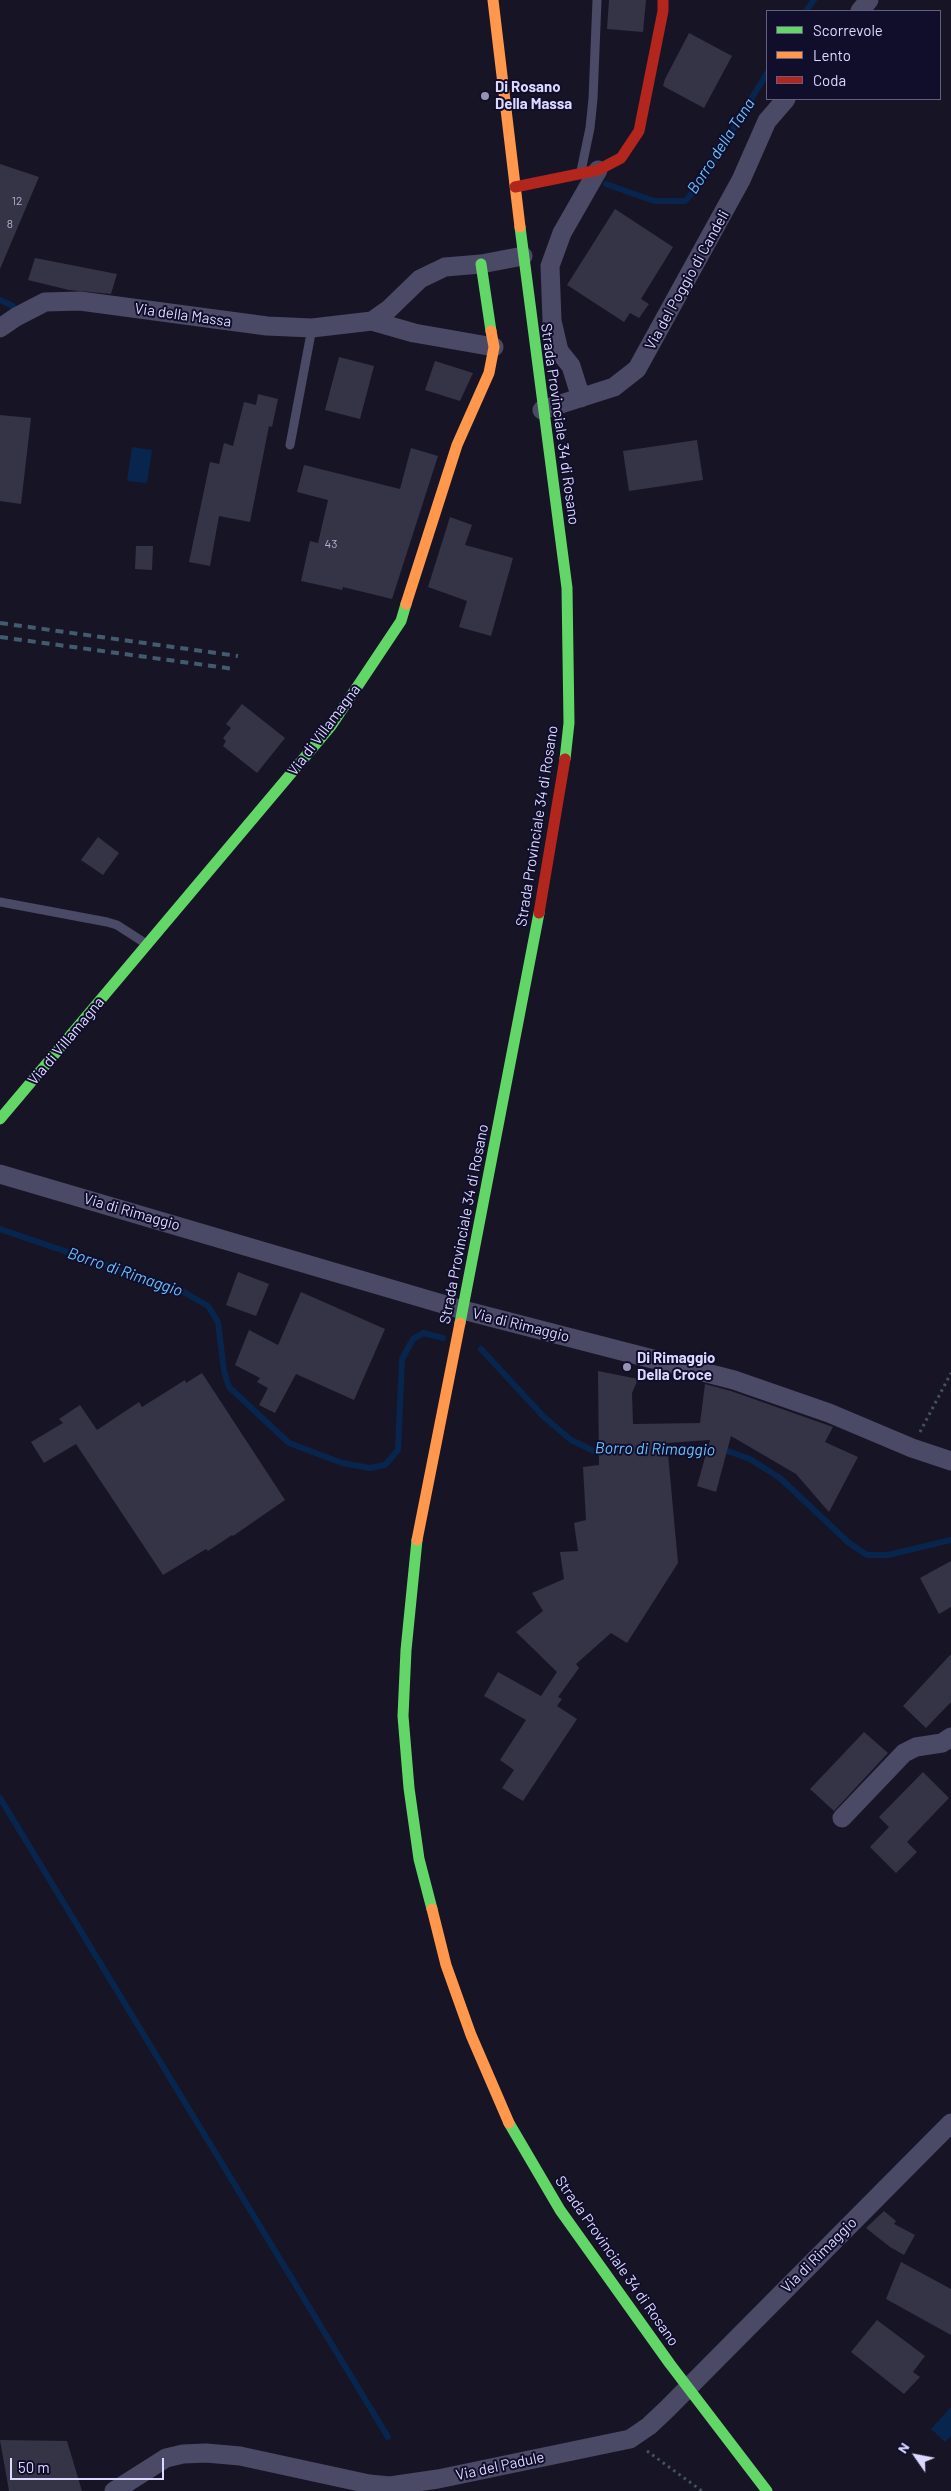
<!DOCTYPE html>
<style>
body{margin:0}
#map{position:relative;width:951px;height:2491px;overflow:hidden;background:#171525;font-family:Barlow,sans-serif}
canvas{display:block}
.legend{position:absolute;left:766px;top:10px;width:175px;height:90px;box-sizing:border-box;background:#110e2c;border:1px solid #625f80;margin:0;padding:6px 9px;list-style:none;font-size:15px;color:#dbd9ff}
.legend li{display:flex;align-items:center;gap:10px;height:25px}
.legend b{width:25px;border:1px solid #625f80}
.north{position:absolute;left:891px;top:2431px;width:50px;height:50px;-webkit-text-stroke:4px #110e2c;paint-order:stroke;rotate:303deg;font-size:14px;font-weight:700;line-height:20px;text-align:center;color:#dbd9ff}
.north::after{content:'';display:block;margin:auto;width:18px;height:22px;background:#dbd9ff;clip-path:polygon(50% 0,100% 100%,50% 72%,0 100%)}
.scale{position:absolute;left:10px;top:2458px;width:154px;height:22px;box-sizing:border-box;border:2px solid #dbd9ff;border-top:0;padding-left:6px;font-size:15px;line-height:18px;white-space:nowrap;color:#dbd9ff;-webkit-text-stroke:4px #110e2c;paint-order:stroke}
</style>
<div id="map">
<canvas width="951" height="2491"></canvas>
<ul class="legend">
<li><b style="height:6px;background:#63d668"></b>Scorrevole</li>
<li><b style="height:6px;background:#ff974d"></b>Lento</li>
<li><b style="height:6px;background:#b3261e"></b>Coda</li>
</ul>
<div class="north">N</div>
<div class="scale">50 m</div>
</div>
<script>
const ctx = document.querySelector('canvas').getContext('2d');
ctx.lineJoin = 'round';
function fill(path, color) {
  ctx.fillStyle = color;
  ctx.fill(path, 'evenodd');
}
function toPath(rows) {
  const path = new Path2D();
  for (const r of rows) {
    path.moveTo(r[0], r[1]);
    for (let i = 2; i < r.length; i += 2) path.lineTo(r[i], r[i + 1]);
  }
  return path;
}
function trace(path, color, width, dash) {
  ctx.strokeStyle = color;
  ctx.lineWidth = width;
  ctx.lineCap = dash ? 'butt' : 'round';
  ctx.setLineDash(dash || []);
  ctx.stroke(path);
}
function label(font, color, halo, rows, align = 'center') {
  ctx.font = font + ' Barlow,sans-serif';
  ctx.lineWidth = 4;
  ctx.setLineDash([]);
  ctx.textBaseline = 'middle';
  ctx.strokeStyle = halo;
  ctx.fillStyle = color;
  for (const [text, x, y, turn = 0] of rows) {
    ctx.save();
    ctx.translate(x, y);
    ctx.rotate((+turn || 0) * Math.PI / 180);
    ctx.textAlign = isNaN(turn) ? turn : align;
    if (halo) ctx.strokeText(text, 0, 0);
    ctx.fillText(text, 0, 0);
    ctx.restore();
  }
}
const water = toPath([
 [132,447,152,450,147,483,127,481],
 [951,2407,951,2436,945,2442,931,2429]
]);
const stream = toPath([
 [806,11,814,0],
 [606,184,654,201,685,201,700,184,767,73],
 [0,300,13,306],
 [0,1229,182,1291,208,1306,218,1322,224,1371,229,1387,289,1443,342,1463,370,1468,385,1465,398,1450,402,1359,413,1339,423,1333,443,1338],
 [481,1349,544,1417,571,1440,594,1451,605,1450],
 [660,1450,725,1450,750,1459,780,1478,849,1543,867,1555,888,1555,951,1540],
 [0,1798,388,2437]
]);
const building = toPath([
 [609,0,646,0,643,32,607,29],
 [689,33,732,56,704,108,663,86,665,79],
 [0,164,39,177,0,269],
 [615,209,673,247,641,299,649,304,639,318,630,313,624,322,567,285],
 [35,258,117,274,111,294,69,290,28,280],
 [339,357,374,366,360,419,325,410],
 [435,361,473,373,460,401,425,390],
 [258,394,278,399,272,427,269,426,250,522,219,516,210,566,189,562,210,462,219,464,224,443,233,446,244,402,256,405],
 [0,415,31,418,21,504,0,501],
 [697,440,703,480,629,491,623,451],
 [411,448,438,456,392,599,343,587,342,590,301,581,310,541,318,543,328,500,297,492,304,465,400,489],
 [450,517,472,525,465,545,513,558,491,636,459,627,467,601,428,587],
 [136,546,153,546,152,570,135,569],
 [242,704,285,738,257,773,223,746,226,741,223,738,231,728,226,724],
 [98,837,119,853,103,875,81,860],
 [238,1272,269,1284,256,1316,226,1305],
 [301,1292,385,1329,354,1400,296,1374,275,1413,259,1405,268,1388,257,1382,260,1378,235,1365,249,1330,278,1345],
 [598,1371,638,1379,632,1393,633,1424,700,1423,705,1384,731,1391,833,1427,825,1442,858,1457,829,1512,796,1474,731,1436,716,1492,697,1486,710,1440,667,1443,678,1563,627,1643,611,1633,576,1664,579,1668,558,1697,562,1699,557,1706,577,1719,523,1801,502,1788,514,1770,500,1760,526,1720,484,1696,498,1672,541,1696,557,1672,516,1632,543,1611,532,1593,564,1579,560,1552,578,1551,574,1523,586,1520,583,1467,599,1465],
 [202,1373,285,1500,233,1536,232,1535,208,1551,206,1549,163,1575,76,1444,44,1463,31,1442,63,1423,59,1419,80,1405,97,1430,139,1402,142,1407,185,1380,186,1383],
 [951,1561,951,1607,939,1614,920,1578],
 [951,1654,951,1702,926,1728,903,1706],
 [864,1732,888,1753,834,1811,810,1789],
 [923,1772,949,1798,907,1842,917,1852,896,1873,870,1847,889,1827,879,1817],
 [884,2211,896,2221,894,2224,915,2235,904,2255,890,2247,866,2228],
 [901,2262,951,2289,951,2335,886,2299],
 [877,2320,925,2356,913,2372,920,2377,904,2394,851,2352],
 [0,2440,67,2441,82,2491,9,2491]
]);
const path = toPath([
 [920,1432,951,1373],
 [647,2451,702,2491]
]);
const lane = toPath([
 [581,171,590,128,593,99,597,0],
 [290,445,312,328],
 [0,902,107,922,117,925,145,943]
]);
const street = toPath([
 [860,11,869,0],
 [372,321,389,309,420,279,445,267,481,264,523,256],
 [0,328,16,317,45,302,80,301,267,326,312,328,372,321,414,333,494,347],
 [581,398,571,366,559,351,552,321,550,266,562,233,598,170],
 [542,410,614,387,637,369,741,180,767,121,786,99],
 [0,1174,463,1310,734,1380,829,1413,912,1448,951,1461],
 [842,1818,904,1753,916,1747,942,1743,951,1737],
 [114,2491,166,2458,183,2454,206,2453,240,2456,369,2484,390,2486,438,2479,630,2439,649,2426,667,2409,951,2123]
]);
const fast = toPath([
 [520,227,567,588,569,723,565,759],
 [481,264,491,331],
 [0,1119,331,726,401,621,406,604],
 [460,1323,539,913],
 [417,1540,406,1650,403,1716,409,1788,419,1859,432,1909],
 [509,2123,560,2210,670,2364,767,2491]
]);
const slow = toPath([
 [493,0,520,227],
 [406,604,457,445,489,373,494,347,491,331],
 [417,1540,460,1323],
 [432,1909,446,1965,471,2035,509,2123]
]);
const jam = toPath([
 [515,187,598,170,621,158,639,131,663,11,663,0],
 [539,913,565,759]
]);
const rail = toPath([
 [0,623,238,656],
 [0,637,234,669]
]);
const markers = [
 [485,96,5,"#9694b3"],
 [627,1367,5,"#9694b3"]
];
const numberNames = [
 ["12",17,201],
 ["8",10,224],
 ["43",331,544]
];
const poiNames = [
 ["Di Rosano",495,87],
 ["Della Massa",495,104],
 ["Di Rimaggio",637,1358],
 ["Della Croce",637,1375]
];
const streetNames = [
 ["Via del Poggio di Candeli",687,280,-61],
 ["Via della Massa",183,315,8],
 ["Strada Provinciale 34 di Rosano",560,424,82],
 ["Via di Villamagna",324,730,-53],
 ["Strada Provinciale 34 di Rosano",537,826,-81],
 ["Via di Villamagna",66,1041,-50],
 ["Via di Rimaggio",132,1212,16],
 ["Strada Provinciale 34 di Rosano",464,1224,-79],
 ["Via di Rimaggio",521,1325,14],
 ["Via di Rimaggio",819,2255,-45],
 ["Strada Provinciale 34 di Rosano",617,2261,55],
 ["Via del Padule",500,2466,-12]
];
const waterNames = [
 ["Borro della Tana",721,146,-57],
 ["Borro di Rimaggio",125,1272,19],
 ["Borro di Rimaggio",655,1449,1]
];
fill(water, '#08254e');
trace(stream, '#08254e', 6);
fill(building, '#353346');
trace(path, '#425262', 3, [2.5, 4]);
trace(lane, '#4a4a66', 9);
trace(street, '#4a4a66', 19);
trace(fast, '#63d668', 11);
trace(slow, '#ff974d', 11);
trace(jam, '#b3261e', 11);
trace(rail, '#435b6e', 4, [8, 6]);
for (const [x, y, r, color] of markers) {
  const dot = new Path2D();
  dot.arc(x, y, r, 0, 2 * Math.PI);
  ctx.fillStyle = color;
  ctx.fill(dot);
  trace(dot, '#110e2c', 2);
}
label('12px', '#b2b0d1', null, numberNames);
label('bold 15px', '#dbd9ff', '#110e2c', poiNames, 'left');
label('15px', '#dbd9ff', '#110e2c', streetNames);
label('italic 16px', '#67c2ff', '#110e2c', waterNames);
</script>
